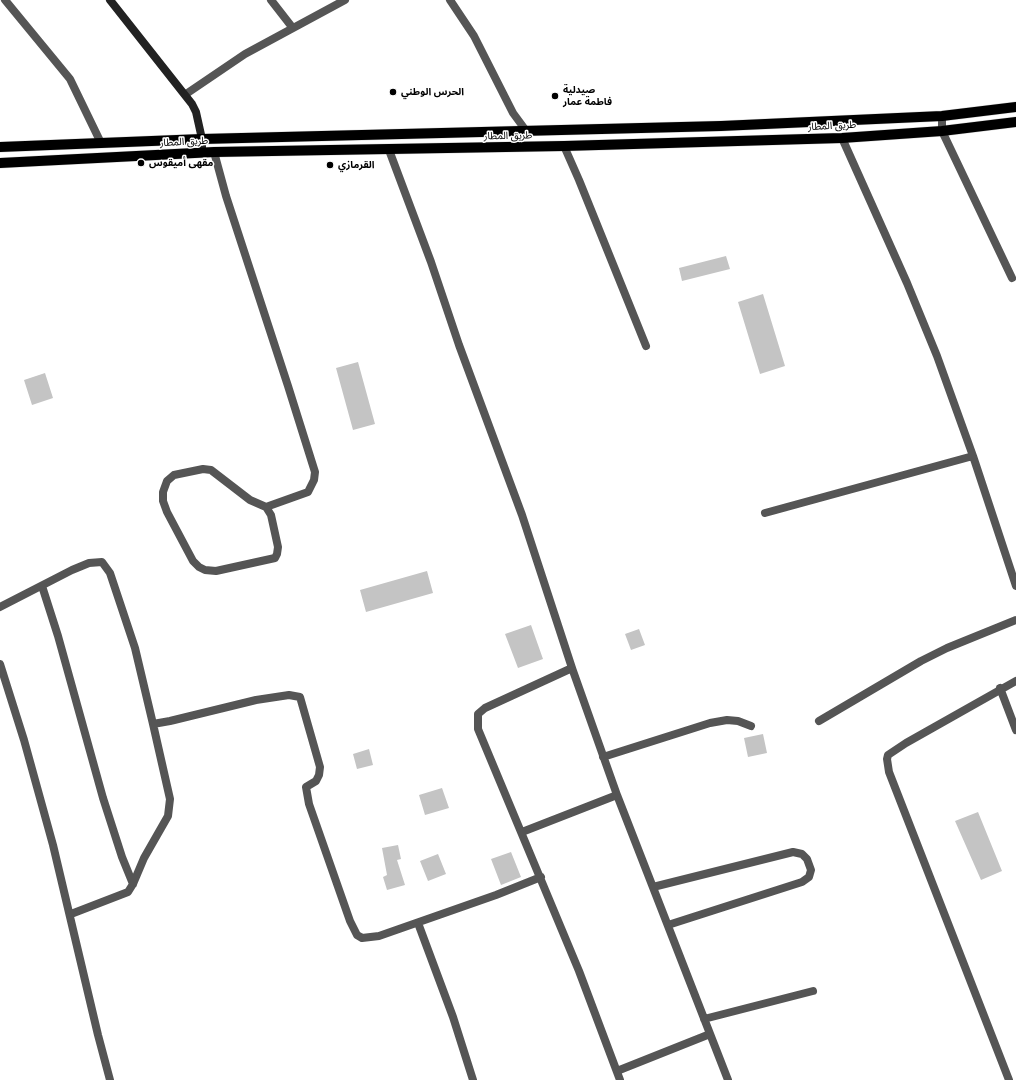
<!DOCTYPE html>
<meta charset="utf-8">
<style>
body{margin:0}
canvas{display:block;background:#fff}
</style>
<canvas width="1016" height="1080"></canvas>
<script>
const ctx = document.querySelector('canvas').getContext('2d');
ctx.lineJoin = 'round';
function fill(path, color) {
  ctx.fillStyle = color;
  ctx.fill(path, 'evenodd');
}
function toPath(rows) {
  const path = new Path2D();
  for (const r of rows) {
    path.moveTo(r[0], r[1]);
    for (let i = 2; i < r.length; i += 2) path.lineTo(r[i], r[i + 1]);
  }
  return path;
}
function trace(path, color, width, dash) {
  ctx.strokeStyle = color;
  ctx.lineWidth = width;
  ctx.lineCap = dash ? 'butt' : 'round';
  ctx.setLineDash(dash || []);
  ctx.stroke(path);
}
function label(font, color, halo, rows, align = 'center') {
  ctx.font = font + ' "Open Sans","Noto Sans Arabic",sans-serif';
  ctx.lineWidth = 3;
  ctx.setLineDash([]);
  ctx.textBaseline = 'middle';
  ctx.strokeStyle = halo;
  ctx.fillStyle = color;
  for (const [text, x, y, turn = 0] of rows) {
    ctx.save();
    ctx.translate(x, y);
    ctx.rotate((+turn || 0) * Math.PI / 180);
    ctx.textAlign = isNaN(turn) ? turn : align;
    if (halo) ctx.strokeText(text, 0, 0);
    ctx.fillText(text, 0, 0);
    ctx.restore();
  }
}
const building = toPath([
 [726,256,730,269,682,281,679,268],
 [763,294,785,366,760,374,738,302],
 [358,362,375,424,353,430,336,368],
 [45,373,53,398,32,405,24,380],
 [427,571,433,593,366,612,360,590],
 [531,625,543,659,518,668,505,634],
 [639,629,645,645,631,650,625,634],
 [763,734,767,753,748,757,744,738],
 [369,749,373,765,357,769,353,754],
 [442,788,449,808,425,815,419,795],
 [978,812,1002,871,981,880,955,821],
 [398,845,401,859,397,860,405,885,387,890,383,877,387,875,382,848],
 [511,852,521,877,501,885,491,859],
 [438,854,446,874,428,881,420,861]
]);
const street = toPath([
 [5,0,70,79,101,143],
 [271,0,292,27],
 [450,0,474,36,513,113,527,132],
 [186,94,245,54,345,0],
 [942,116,942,131,1012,278],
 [842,138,907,283,937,356,973,456,1016,586],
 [564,146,579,180,646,346],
 [389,150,431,262,459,345,522,515,572,668,617,795,728,1080],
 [214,152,226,196,288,386,315,472,314,480,308,492,266,507],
 [203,469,211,470,250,500,266,507,271,515,278,547,277,554,275,558,216,571,205,570,199,567,193,561,167,512,163,501,163,492,167,481,174,475,203,469],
 [765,513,973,456],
 [42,586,58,636,103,798,122,857,133,884],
 [0,607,72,570,89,563,102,562,110,573,135,648,153,724,170,721,256,700,289,695,300,697,320,767,319,775,316,781,306,787,309,804,350,921,357,935,362,938,379,936,496,895,541,877],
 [0,664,24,740,53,845,98,1035,110,1080],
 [572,668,485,708,478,714,478,729,579,971,620,1080],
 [1000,688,1016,730],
 [819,721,921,661,947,648,1016,620],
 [603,757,710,723,727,720,738,721,751,726],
 [522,832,617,795],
 [653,887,793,852,802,854,807,859,811,870,809,877,802,882,668,925],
 [71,914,128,892,133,884,144,858,168,816,170,799,153,724],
 [418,923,453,1017,473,1080],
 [704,1019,813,991],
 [617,1071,710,1034],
 [1009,1080,889,772,887,759,888,755,906,743,1016,681]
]);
const secondary = toPath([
 [110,0,192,104,196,112,202,139,202,153]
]);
const primary = toPath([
 [0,147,202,139,721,126,942,116,1016,107],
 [0,163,214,152,564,146,842,138,942,131,1016,122]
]);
const markers = [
 [393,92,4,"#000"],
 [555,96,4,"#000"],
 [141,163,4,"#000"],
 [330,165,4,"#000"]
];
const poiNames = [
 ["صيدلية",563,90],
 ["فاطمة عمار",563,102],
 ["الحرس الوطني",401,92],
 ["مقهى أميقوس",149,163],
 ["القرمازي",338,165]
];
const streetNames = [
 ["طريق المطار",832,126,-3],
 ["طريق المطار",508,136,-1],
 ["طريق المطار",184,142,-3]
];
fill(building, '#c4c4c4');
trace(primary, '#dbdbdb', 11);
trace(street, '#555', 8);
trace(secondary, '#222', 8);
trace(primary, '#000', 10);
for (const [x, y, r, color] of markers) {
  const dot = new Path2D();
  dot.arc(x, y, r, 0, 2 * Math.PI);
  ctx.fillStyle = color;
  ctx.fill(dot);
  trace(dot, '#fff', 1.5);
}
label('bold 10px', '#000', '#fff', poiNames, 'left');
label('10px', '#000', '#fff', streetNames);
</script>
